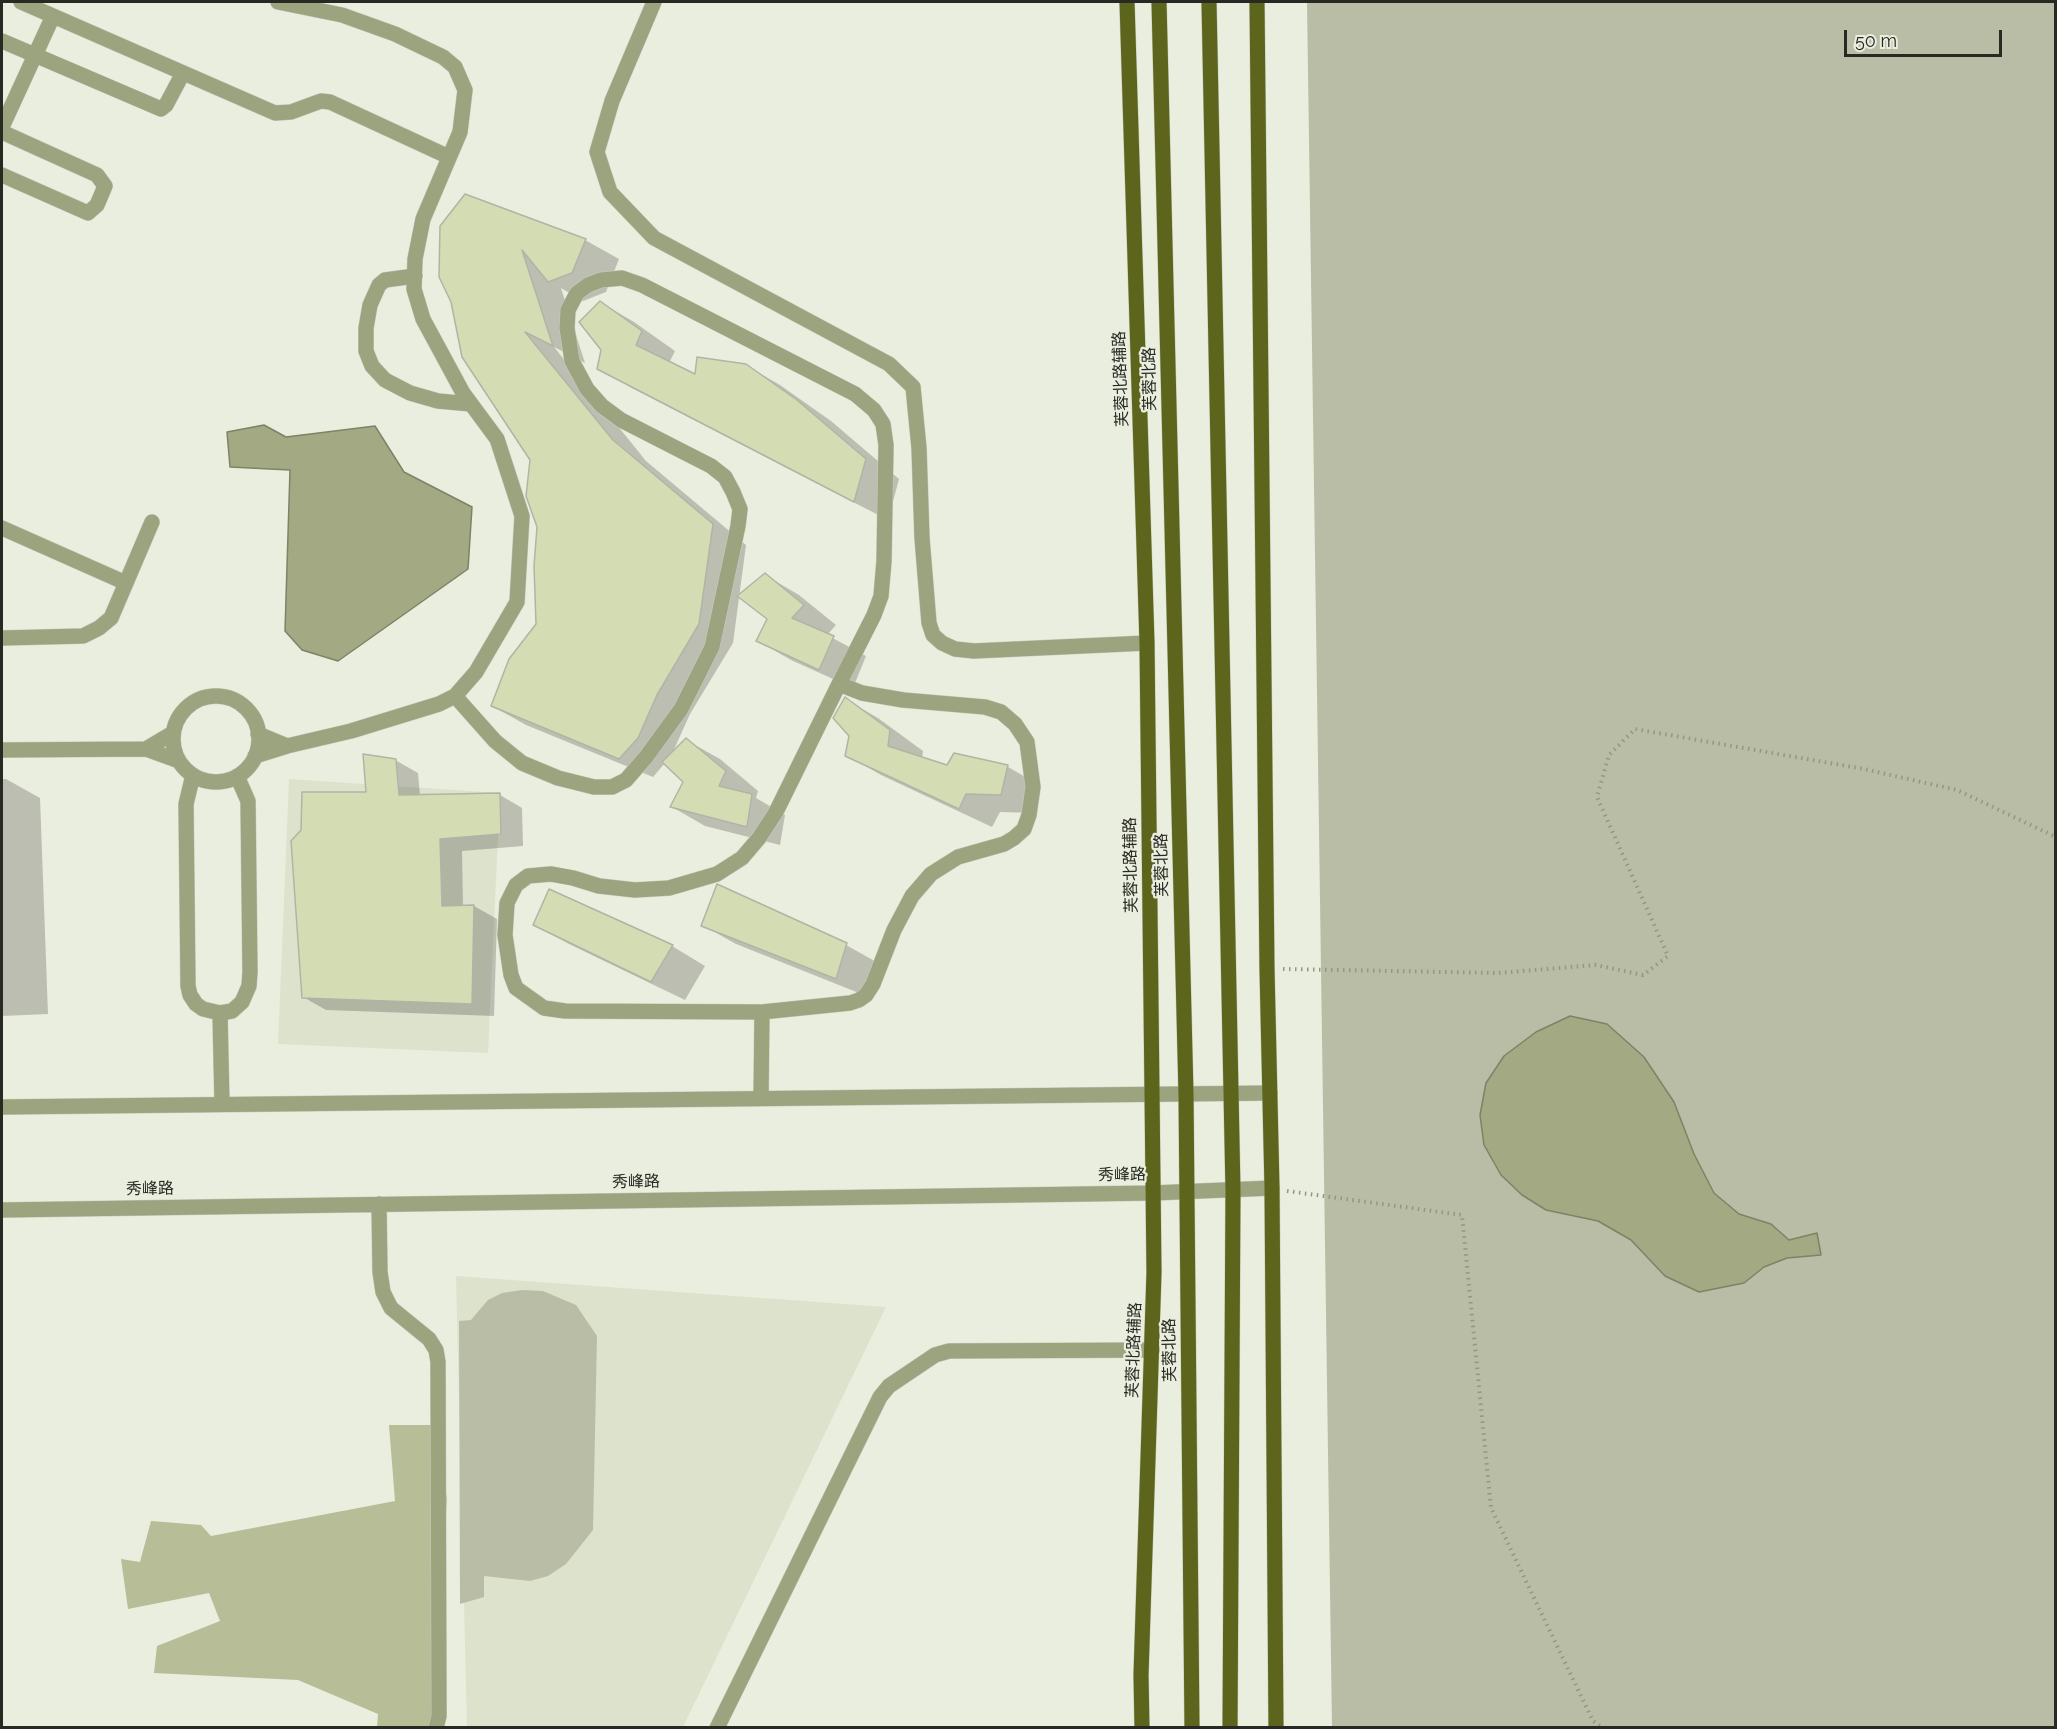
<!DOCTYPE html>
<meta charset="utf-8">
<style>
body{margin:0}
#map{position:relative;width:2057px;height:1729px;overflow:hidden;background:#eaeede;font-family:Raleway,sans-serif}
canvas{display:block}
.frame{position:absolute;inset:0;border:3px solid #282923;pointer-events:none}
.scale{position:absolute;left:1844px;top:30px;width:158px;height:27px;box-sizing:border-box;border:3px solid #282923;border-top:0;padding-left:8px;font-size:18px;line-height:21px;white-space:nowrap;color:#282923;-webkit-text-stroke:4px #eaeede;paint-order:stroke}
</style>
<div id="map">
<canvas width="2057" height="1729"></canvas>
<div class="frame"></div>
<div class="scale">50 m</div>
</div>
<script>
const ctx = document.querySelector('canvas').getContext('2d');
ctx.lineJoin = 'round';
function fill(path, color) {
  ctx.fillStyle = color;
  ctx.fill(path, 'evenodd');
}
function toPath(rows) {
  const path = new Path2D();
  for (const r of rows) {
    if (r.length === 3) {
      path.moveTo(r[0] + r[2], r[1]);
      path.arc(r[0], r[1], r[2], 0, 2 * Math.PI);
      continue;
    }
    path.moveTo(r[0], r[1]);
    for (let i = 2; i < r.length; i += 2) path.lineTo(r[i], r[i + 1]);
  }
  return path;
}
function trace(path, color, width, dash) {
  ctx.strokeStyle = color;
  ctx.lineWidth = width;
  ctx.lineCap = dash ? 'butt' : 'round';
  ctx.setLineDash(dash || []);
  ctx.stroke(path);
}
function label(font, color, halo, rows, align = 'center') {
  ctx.font = font + ' Raleway,"Noto Sans SC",sans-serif';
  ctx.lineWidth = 4.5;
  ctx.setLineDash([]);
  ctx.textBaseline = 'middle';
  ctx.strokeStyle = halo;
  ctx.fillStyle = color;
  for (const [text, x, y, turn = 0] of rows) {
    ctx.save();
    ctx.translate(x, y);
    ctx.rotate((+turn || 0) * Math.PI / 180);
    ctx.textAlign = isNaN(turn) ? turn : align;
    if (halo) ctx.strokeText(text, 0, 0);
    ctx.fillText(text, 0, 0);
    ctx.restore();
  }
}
const built = toPath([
 [289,779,500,793,488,1053,278,1044],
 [456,1276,886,1307,683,1727,467,1727]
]);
const green = toPath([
 [1307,2,2055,2,2055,1727,1332,1727],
 [522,1290,543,1291,576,1305,597,1336,593,1530,566,1564,548,1576,530,1581,484,1576,484,1597,460,1604,459,1321,471,1320,488,1300,502,1293]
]);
const forest = toPath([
 [389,1425,431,1425,447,1498,436,1678,437,1727,377,1727,378,1714,298,1680,154,1673,157,1646,220,1621,209,1593,128,1609,121,1559,140,1562,151,1521,201,1525,211,1536,395,1501]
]);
const water = toPath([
 [264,425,286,437,375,426,404,472,472,507,468,569,338,661,302,650,285,631,290,470,230,467,227,432,264,425],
 [1570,1016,1607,1024,1644,1057,1674,1102,1694,1154,1714,1193,1739,1214,1771,1224,1789,1240,1817,1233,1821,1255,1787,1258,1764,1267,1744,1283,1699,1292,1665,1276,1631,1240,1598,1221,1546,1210,1522,1195,1501,1175,1484,1145,1480,1115,1486,1083,1504,1056,1536,1032,1570,1016]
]);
const shadow = toPath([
 [441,226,585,240,619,259,606,292,583,301,561,288,585,363,554,347,646,461,746,545,733,643,690,714,672,754,686,740,720,759,758,791,756,798,785,815,780,845,705,826,672,807,685,781,665,763,653,777,526,725,492,706,538,624,539,527,532,459],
 [600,302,634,322,675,351,669,363,696,376,745,365,780,385,831,421,899,479,888,520,632,388,599,368,603,349],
 [765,575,799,595,836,625,827,635,866,656,853,688,791,660,758,641,769,619],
 [845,699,878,718,923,751,922,759,948,767,955,755,1008,767,1041,786,1035,813,1000,812,992,827,881,775,847,755,850,736],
 [395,760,418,773,420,796,500,795,522,808,523,846,462,851,463,907,474,906,497,919,494,1016,326,1010,303,997,367,794],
 [2,779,6,779,40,798,48,1014,2,1016],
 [535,925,672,946,705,966,685,1000,569,944],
 [702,925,846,945,880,964,869,997,736,944]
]);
const building = toPath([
 [465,194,586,239,572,273,548,282,522,250,553,346,525,332,613,440,713,524,699,624,657,695,638,738,619,759,491,706,509,659,536,624,534,566,537,527,526,496,530,460,462,357,451,302,439,277,440,226,465,194],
 [600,301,642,331,636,345,695,374,697,357,746,364,797,400,866,459,854,502,597,369,601,350,579,322,600,301],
 [765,573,804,605,792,618,834,636,819,670,756,641,767,619,737,596,765,573],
 [845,697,890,730,888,746,947,765,954,753,1008,765,1001,795,966,794,959,809,845,756,849,736,833,718,845,697],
 [686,738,726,771,719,786,752,794,747,827,670,807,683,782,662,762,686,738],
 [363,754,396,759,399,795,500,793,501,834,440,839,442,906,474,905,472,1004,302,998,291,841,301,830,302,792,366,792,363,754],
 [717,884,847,943,836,979,701,926,717,884],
 [549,889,673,945,651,982,533,925,549,889]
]);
const path = toPath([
 [1283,969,1498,973,1596,965,1643,975,1668,956,1597,797,1609,755,1635,729,1864,769,1957,790,2056,837],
 [1287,1191,1462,1215,1491,1508,1593,1721,1603,1728]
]);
const minor = toPath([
 [21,2,275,113,291,112,321,101,330,102,449,157],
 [278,2,342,15,395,34,443,57,455,67,465,90,460,132,423,219,415,259,414,289,423,319,463,393,497,439,522,516,517,602,476,672,455,696,439,704,351,731,287,746],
 [654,2,612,101,597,152,610,192,654,238,889,364,913,387,919,448,922,538,929,623,933,635,942,643,955,649,974,651,1147,643],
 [2,41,161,109,166,105,183,73],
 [2,127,53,16],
 [2,132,97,175,105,186,97,205,88,213,2,175],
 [415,276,385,280,379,285,370,305,366,328,366,351,372,366,385,380,410,393,438,401,471,404],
 [2,528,126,583],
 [2,638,83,636,99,628,111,618,152,522],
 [455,696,495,741,522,763,558,778,594,787,612,787,626,780,646,757,681,709,712,647,738,526,740,509,733,492,725,477,711,466,621,420,602,406,587,389,572,361,567,328,568,310,577,293,588,285,601,280,622,278,642,285,855,394,874,410,883,424,886,445,884,561,881,596,874,615,839,684,776,812,759,838,742,858,717,874,669,888,635,890,599,886,573,878,551,874,528,876,516,885,507,903,505,935,511,975,516,988,544,1008,565,1011,762,1012,850,1003,859,1000,866,995,873,984,894,930,912,896,931,874,958,857,1004,844,1014,838,1024,829,1029,815,1033,787,1027,742,1015,724,1001,712,985,707,903,700,862,693,839,684],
 [216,739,43],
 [173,733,146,749,179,761],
 [2,750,146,749],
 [255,756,287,746,258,734],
 [193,775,186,804,188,986,190,995,196,1004,203,1009,220,1013,232,1011,242,1002,249,986,250,972,248,801,237,776],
 [220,1013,222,1104],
 [761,1098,762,1012],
 [2,1107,1270,1093],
 [379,1204,380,1272,383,1292,391,1308,429,1339,436,1350,438,1362,439,1716,436,1728],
 [2,1210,1153,1193,1272,1188],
 [717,1728,880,1397,889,1386,935,1355,949,1351,1152,1350]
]);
const major = toPath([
 [1127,2,1147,643,1154,1272,1141,1675,1142,1728],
 [1159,2,1186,1094,1192,1728],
 [1209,2,1233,1190,1230,1728],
 [1257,2,1267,969,1272,1188,1276,1728]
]);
const streetNames = [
 ["芙蓉北路辅路",1121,379,-92],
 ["芙蓉北路",1150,379,-91],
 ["芙蓉北路辅路",1131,865,-91],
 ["芙蓉北路",1162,865,-91],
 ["秀峰路",1122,1175,-1],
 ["秀峰路",636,1182,-1],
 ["秀峰路",150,1189,-1],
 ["芙蓉北路辅路",1134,1350,-88],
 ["芙蓉北路",1170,1350,-91]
];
fill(built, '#dde2cc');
fill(green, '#b9bda6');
fill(forest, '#b6bd97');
fill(water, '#a2a983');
trace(water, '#7d8366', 1.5);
fill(shadow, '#0003');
fill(building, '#d4dcb4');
trace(building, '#b1b4a5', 1.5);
trace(minor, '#c7cbbc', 16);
trace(major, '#c7cbbc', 16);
trace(path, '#93958a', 4, [1.5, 4.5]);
trace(minor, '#9ca37f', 15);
trace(major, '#5c651b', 15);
label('16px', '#282923', '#eaeede', streetNames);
</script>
